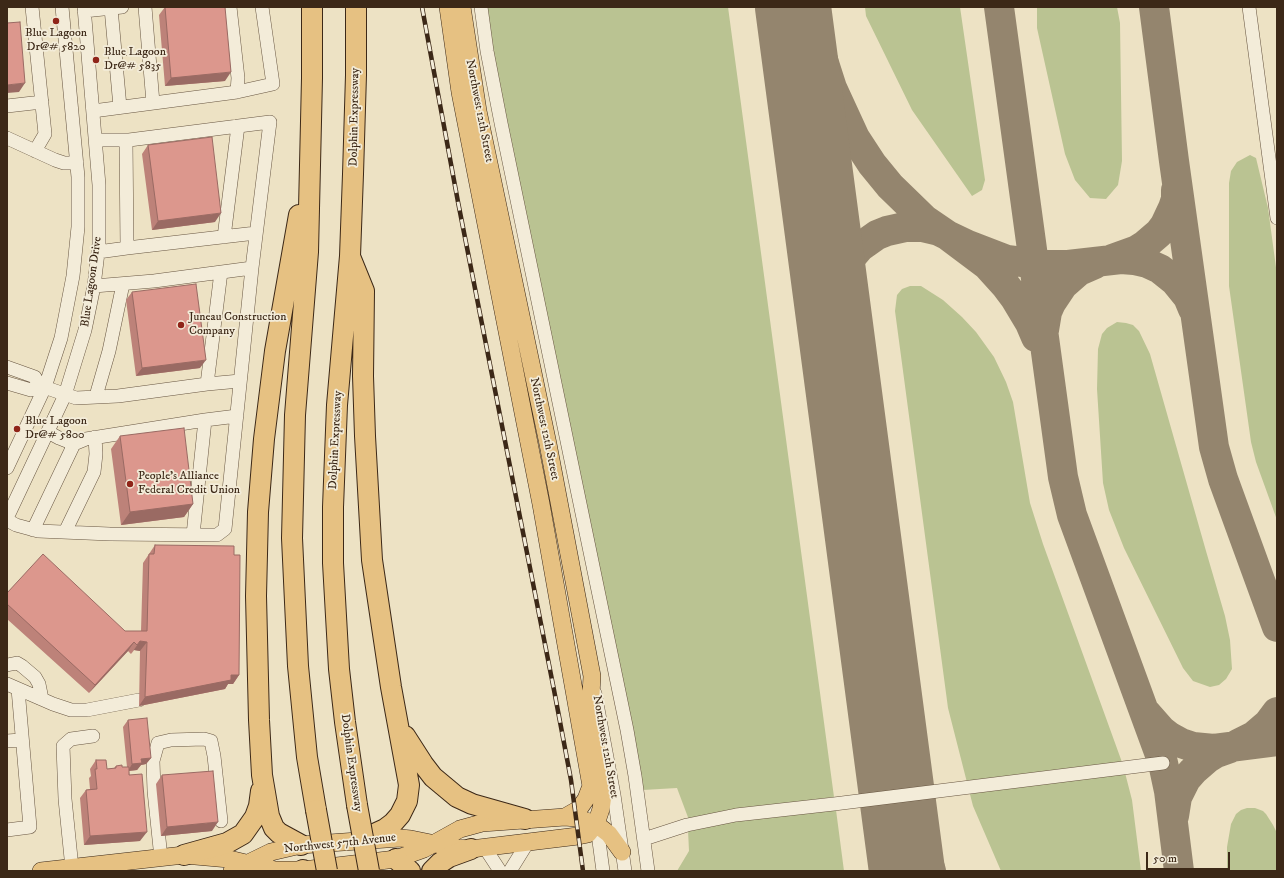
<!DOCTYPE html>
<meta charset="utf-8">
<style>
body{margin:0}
#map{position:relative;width:1284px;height:878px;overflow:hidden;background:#ede2c4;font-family:"IM FELL DW Pica",serif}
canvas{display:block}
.frame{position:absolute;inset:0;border:8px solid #3c2817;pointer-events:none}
.scale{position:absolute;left:1146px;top:852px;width:84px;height:18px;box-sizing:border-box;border:2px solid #3c2817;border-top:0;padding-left:5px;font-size:12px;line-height:14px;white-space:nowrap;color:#3c2817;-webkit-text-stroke:3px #f3ecd9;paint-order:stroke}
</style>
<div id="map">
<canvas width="1284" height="878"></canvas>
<div class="frame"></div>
<div class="scale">50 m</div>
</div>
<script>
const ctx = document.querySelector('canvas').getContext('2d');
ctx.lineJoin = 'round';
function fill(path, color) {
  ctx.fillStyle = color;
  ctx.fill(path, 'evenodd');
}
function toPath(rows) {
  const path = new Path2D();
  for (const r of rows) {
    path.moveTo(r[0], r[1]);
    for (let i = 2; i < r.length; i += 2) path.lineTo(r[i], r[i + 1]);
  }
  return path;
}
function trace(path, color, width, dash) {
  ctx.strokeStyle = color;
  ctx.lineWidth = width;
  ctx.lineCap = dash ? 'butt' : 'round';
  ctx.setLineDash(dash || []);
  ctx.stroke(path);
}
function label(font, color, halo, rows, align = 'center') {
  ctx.font = font + ' "IM FELL DW Pica",serif';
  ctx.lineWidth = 3.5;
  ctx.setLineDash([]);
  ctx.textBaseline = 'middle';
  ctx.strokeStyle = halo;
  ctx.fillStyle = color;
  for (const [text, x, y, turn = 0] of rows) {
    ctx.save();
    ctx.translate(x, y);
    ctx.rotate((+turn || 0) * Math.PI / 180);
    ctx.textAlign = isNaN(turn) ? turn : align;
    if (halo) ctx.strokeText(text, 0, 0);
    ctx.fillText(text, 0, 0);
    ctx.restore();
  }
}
const green = toPath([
 [486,7,728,7,834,797,720,812,689,820,677,788,643,790,497,71],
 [865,7,960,7,985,180,982,190,972,196,912,110,866,16],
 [1037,7,1117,7,1120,23,1122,161,1118,185,1106,199,1090,198,1075,180,1065,154,1037,28],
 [1250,155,1256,158,1268,208,1277,275,1277,520,1256,462,1251,442,1229,286,1229,183,1231,171,1237,162],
 [910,286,921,286,943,300,962,317,976,332,994,357,1006,382,1013,402,1030,503,1043,544,1123,765,1132,800,1141,871,1001,871,973,806,948,708,895,311,897,295,902,289],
 [1117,322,1126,323,1133,325,1139,331,1150,354,1206,551,1225,616,1230,640,1232,669,1226,679,1219,685,1210,687,1193,681,1183,668,1124,548,1109,510,1103,483,1097,389,1098,349,1102,334,1107,328],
 [1247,808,1255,808,1263,811,1266,814,1273,825,1277,833,1277,871,1227,871,1227,847,1231,824,1236,814,1241,810],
 [836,810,844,871,677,871,689,851,688,830,733,820]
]);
const taxiway = toPath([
 [806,7,832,88,855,138,872,164,890,186,925,220,947,235,968,245,1007,260,1046,265,1068,265,1121,259,1134,260,1147,263,1160,269,1175,281,1188,297,1193,309],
 [999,7,1063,477,1072,515,1163,763,1169,791,1179,871],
 [1154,7,1174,161,1214,447,1223,479,1277,627],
 [1112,259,1137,250,1145,245,1159,233,1165,225,1173,208,1176,199,1176,190],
 [834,317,837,290,839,279,848,261,860,247,877,235,887,231,905,227,922,227,939,231,947,235,987,265,1006,286,1015,298,1030,323,1036,337],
 [1044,330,1047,312,1051,303,1063,285,1079,271,1095,264],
 [870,585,910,794,915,821,931,871],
 [1146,713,1161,730,1170,737,1181,743,1193,747,1214,749,1277,741],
 [1238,744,1254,736,1268,724,1277,712],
 [1174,816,1177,797,1186,779,1193,771,1208,758,1216,753,1230,748]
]);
const runway = toPath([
 [793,7,907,871]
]);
const path = toPath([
 [126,55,138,54]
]);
const minor = toPath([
 [32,7,45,134,35,151],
 [145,7,153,103],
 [230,7,238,78,237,92],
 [481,7,487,51,501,123,627,730,635,776,648,871],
 [1249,7,1277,218],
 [111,8,120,107],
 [84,11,122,7],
 [7,106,42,102],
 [93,111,237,92,273,84,262,7],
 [7,138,55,160,64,163,77,163],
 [96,140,129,140,270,122,252,268],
 [126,140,127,248,256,233],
 [224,237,238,126],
 [98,252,127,248],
 [7,367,35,377,38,385,76,398,118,396,207,384,240,381],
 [7,383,31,390,38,385],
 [207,384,221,272],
 [96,396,109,351,123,284],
 [48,432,59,438,74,444,86,439,205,420,237,416],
 [7,468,45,387,61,338,73,276,78,227,78,177,62,7],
 [7,518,65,395,85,330,94,286,99,244,99,185,84,7],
 [7,520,16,525,38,531,110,534,217,535,225,529,252,268,154,281,94,286],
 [33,530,74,444],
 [65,532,94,472,96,454,95,437],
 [193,535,205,420],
 [7,665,17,663,22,666,35,677,39,684,42,699],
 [7,684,53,704,71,710,87,710,139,700],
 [595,693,614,795,625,871],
 [7,741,21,740],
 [596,819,603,871],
 [7,830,30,827,18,689],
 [644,839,687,825,736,815,834,804,1163,763],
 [485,848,500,871],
 [161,858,154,791,153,761,158,743,171,740,204,739,211,741,214,756,221,821],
 [72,868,65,799,63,746,71,739,93,736],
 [510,871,528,842]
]);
const major = toPath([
 [448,7,460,92,541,504,591,786,586,799,579,809,565,817],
 [41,871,184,855,229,859,275,870,303,870,396,859,424,849,460,829,482,823,565,817,576,818,596,824,609,834,622,852],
 [232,871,271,852,301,845,400,838,411,839,455,848,471,849,578,836,588,834,596,824,601,809,604,788,590,713,592,676,548,444,478,111,462,7]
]);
const highway = toPath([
 [312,7,312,78,308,252,295,415,292,538,298,666,307,757,316,810],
 [356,7,356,75,353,174,350,256,337,405,333,507,333,563,339,669,345,722,357,805],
 [299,215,275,351,264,439,258,512,256,596,259,720,262,775,269,816,274,828,279,833,301,845],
 [351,259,364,291,363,376,365,436,372,560,391,687,409,785,407,801,400,815,393,823,385,829,361,840],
 [405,736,423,764,433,777,457,797,472,804,525,819],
 [184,855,227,843,243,834,255,817,259,806,261,791],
 [396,859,410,871],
 [301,871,303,870],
 [432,871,440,863,449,857,471,849]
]);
const rail = toPath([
 [422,7,458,202,554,690,571,780,583,871]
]);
const highwayBridge = toPath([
 [357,805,369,871],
 [316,810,327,871]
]);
const wall = toPath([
 [165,7,225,81,165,86,159,15],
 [148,145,215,222,152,230,142,154],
 [132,292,200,368,136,376,126,300],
 [120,436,193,504,184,517,121,525,111,449],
 [155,545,234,555,239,675,233,684,228,684,225,689,139,706,140,651,134,650,131,654,128,651,89,693,7,619,7,593,125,631,141,631,143,563],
 [128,720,151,758,146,764,141,765,137,770,129,771,140,841,84,845,80,798,86,790,90,789,89,778,91,776,90,769,96,760,107,769,114,768,116,766,122,767,127,767,123,727],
 [162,775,212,831,161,836,156,784]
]);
const shadedWall = toPath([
 [231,72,225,81,165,86,171,78],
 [25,83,19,92,7,93,7,85],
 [221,213,215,222,152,230,158,221],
 [206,360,200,368,136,376,142,368],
 [193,504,184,517,121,525,130,512],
 [140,641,147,642,140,651,134,650,131,654],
 [134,642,128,651,89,693,95,685],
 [231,675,239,675,233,684,228,684,225,689,139,706,145,697],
 [151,758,146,764,141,765,137,770,128,771,132,764,141,759],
 [218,822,212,831,161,836,167,827],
 [147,832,140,841,84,845,90,836]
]);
const building = toPath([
 [165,7,225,7,231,72,171,78,165,7],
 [20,22,25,83,7,85,7,23,20,22],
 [212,137,221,213,158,221,148,145,212,137],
 [196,284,206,360,142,368,132,292,196,284],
 [184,428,193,504,130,512,120,436,184,428],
 [155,545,234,546,234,555,240,555,239,675,231,675,231,680,145,697,147,642,140,641,137,645,134,642,95,685,7,604,7,593,43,554,125,631,147,631,149,554,154,554,155,545],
 [147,718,151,758,141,759,142,763,132,764,128,720,147,718],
 [96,760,106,760,107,769,116,768,116,766,122,765,122,767,129,767,129,775,142,774,147,832,90,836,86,790,97,789,95,769,97,769,96,760],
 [213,771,218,822,167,827,162,775,213,771]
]);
const markers = [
 [56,21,4,"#8f2418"],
 [96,60,4,"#8f2418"],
 [181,325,4,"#8f2418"],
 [17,429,4,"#8f2418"],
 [130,484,4,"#8f2418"]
];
const poiNames = [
 ["Blue Lagoon",56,34,"center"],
 ["Dr@# 5820",56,48,"center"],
 ["Blue Lagoon",104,53],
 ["Dr@# 5835",104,67],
 ["Juneau Construction",189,318],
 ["Company",189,332],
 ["Blue Lagoon",25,422],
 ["Dr@# 5800",25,436],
 ["People’s Alliance",138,477],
 ["Federal Credit Union",138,491]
];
const streetNames = [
 ["Northwest 12th Street",479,111,79],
 ["Dolphin Expressway",355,117,-89],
 ["Blue Lagoon Drive",92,282,-82],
 ["Northwest 12th Street",544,429,78],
 ["Dolphin Expressway",336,440,-87],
 ["Northwest 12th Street",605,747,80],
 ["Dolphin Expressway",351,763,82],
 ["Northwest 57th Avenue",340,844,-6]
];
fill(green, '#bac392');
trace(taxiway, '#94856e', 30);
trace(runway, '#94856e', 76);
trace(minor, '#685642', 14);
trace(major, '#3c2817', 18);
trace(highway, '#3c2817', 22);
trace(path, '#3c2817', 2, [1, 2]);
trace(minor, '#f3ecd9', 13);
trace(major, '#e6c182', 17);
trace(highway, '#e6c182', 20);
trace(rail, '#3c2817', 4.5);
trace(rail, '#f3ecd9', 3, [9]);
trace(highwayBridge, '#3c2817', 22, []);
trace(highwayBridge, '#e6c182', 20);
fill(wall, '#bd8279');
fill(shadedWall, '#9a6a63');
fill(building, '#dc978d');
trace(building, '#9a6a63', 1);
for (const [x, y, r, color] of markers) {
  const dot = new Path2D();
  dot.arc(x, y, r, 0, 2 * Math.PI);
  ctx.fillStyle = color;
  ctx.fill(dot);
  trace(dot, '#f3ecd9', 1.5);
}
label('12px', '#3c2817', '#f3ecd9', poiNames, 'left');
label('12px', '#3c2817', '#f3ecd9', streetNames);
</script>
